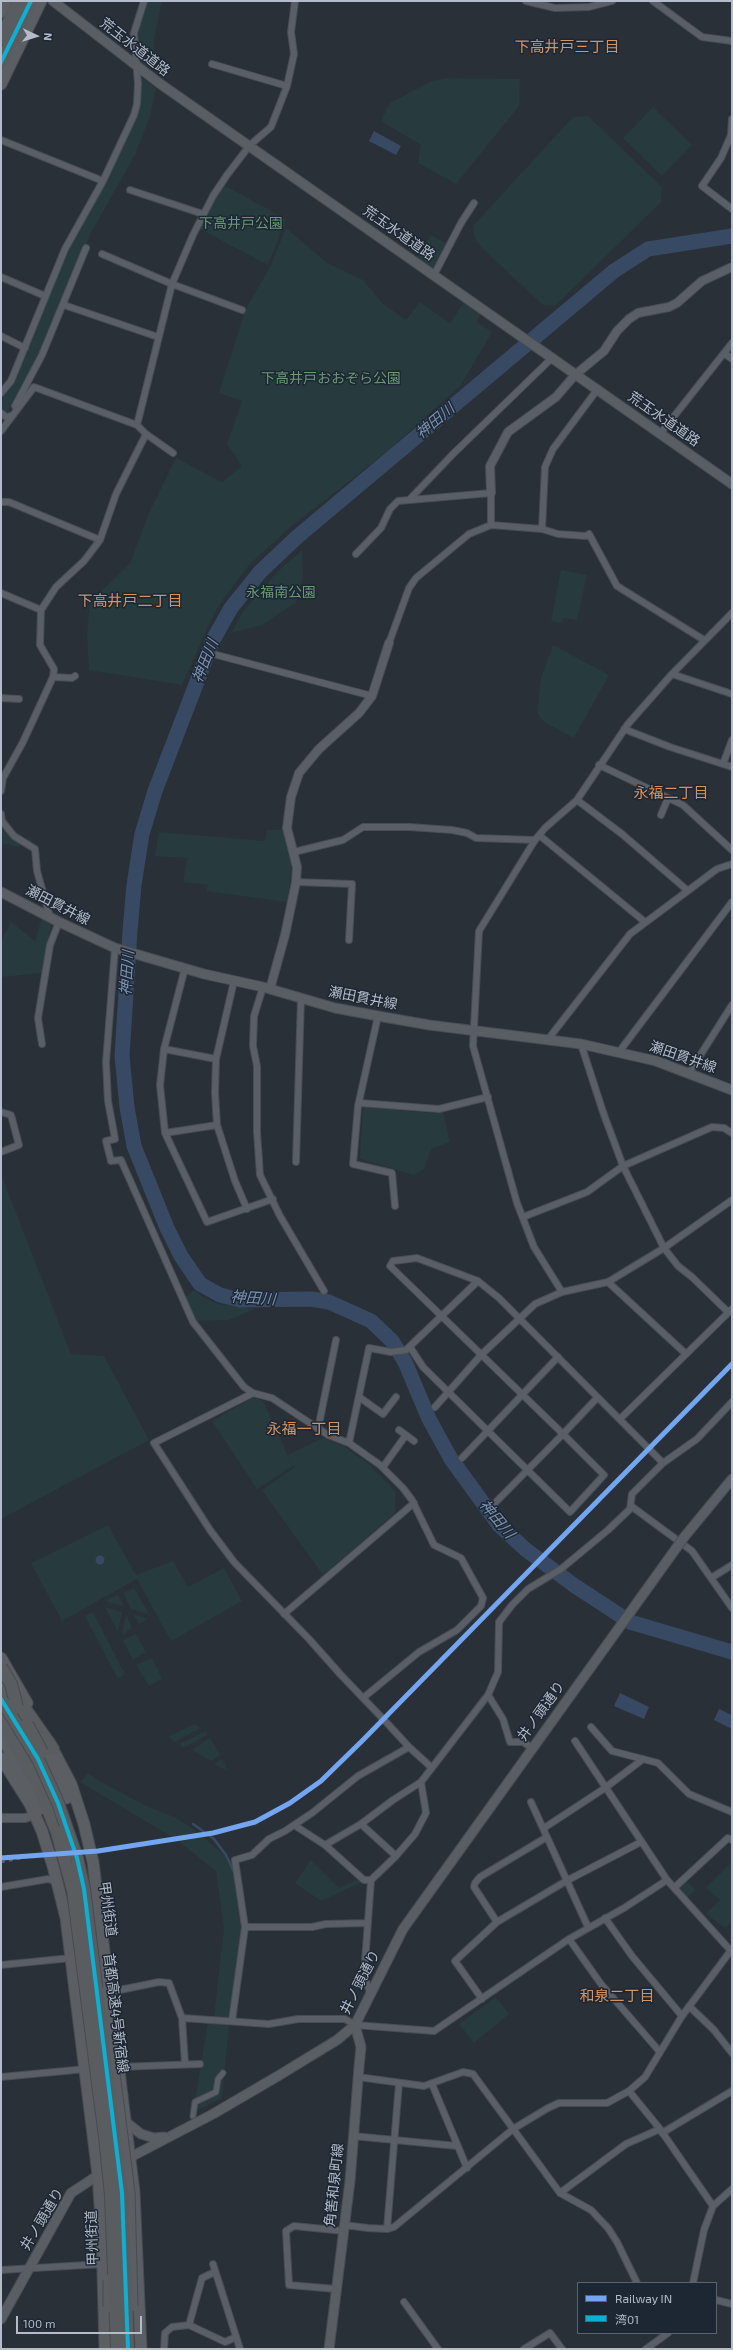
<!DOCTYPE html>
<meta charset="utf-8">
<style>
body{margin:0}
#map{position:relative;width:733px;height:2350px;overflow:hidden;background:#2a3038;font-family:"Exo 2","Noto Sans JP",sans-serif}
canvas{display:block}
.frame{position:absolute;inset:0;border:2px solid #b4bcc9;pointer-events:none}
.legend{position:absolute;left:577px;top:2282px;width:140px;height:52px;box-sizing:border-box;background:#1d2633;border:1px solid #59626f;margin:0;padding:5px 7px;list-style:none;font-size:12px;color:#b4bcc9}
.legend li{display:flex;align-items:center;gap:8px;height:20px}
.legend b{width:20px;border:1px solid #59626f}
.north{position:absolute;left:16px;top:16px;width:40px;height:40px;-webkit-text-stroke:3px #1d2633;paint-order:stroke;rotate:94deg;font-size:11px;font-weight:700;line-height:16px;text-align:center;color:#b4bcc9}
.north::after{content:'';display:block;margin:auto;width:14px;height:18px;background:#b4bcc9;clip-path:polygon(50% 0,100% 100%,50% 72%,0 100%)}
.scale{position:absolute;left:16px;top:2316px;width:126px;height:18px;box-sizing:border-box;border:2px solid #b4bcc9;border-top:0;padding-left:5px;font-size:12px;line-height:14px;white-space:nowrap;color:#b4bcc9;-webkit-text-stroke:3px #1d2633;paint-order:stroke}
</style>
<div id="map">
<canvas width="733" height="2350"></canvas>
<div class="frame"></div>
<ul class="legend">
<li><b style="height:5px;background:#74a5f1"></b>Railway IN</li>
<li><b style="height:5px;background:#0dafd3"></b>湾01</li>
</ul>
<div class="north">N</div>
<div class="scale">100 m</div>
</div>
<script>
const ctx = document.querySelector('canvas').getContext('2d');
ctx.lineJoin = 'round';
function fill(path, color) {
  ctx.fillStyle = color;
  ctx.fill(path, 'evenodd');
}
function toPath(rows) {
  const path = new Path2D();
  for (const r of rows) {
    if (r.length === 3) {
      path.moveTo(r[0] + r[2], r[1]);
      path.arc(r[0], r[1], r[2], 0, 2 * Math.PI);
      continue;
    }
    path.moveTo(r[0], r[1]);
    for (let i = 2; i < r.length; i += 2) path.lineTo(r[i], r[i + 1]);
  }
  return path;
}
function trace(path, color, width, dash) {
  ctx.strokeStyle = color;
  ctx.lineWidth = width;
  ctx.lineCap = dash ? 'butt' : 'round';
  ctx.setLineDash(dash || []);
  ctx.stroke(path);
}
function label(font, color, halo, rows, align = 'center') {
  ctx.font = font + ' "Exo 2","Noto Sans JP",sans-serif';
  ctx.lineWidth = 3;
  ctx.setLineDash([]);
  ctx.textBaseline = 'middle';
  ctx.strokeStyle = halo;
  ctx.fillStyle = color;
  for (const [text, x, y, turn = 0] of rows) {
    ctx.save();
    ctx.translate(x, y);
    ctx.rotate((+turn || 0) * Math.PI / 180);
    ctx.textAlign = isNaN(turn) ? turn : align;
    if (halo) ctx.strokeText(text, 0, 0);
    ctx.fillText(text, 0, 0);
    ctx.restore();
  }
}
const green = toPath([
 [146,1,162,1,154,39,154,55,146,55,146,67,139,60,137,34],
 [141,77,156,88,150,117,135,155,91,233,46,345,21,392,6,413,1,409,1,398,12,384,28,350,54,279,84,217,103,187,134,122,139,104],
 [448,78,520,79,519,106,456,184,418,163,421,145,381,121,390,103,432,81],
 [653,107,692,145,662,176,623,138],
 [588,116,662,187,661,202,555,306,543,305,482,248,474,237,473,226,573,117],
 [222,184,286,219,268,265,196,227],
 [286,228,327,263,363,280,382,303,406,320,420,302,450,323,465,301,481,313,477,322,492,332,461,385,389,450,288,529,249,565,221,602,210,622,182,685,89,670,87,635,90,602,130,563,150,511,176,458,222,482,242,466,227,444,242,401,219,393,245,311,270,267],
 [431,235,447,244,433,271,416,259],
 [302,550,303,578,295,603,262,625,231,633,244,610,278,571],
 [561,570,587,575,577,620,564,618,562,623,551,621],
 [553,645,609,675,574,738,544,722,537,713,541,678],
 [1,823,21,844,19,847,1,843],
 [267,830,282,830,289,849,292,866,287,902,206,891,208,885,183,882,187,858,155,856,159,832,265,841],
 [42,918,51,924,42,973,1,977,1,941,11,922,35,941],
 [363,1107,432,1113,443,1111,450,1142,431,1149,424,1169,414,1175,364,1160,360,1158],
 [1,1174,71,1354,104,1356,149,1440,1,1519],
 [194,1290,203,1297,218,1304,255,1309,229,1320,195,1321,185,1298],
 [254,1397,263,1401,288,1456,291,1461,288,1455,323,1438,345,1447,366,1462,395,1491,395,1513,323,1575,262,1490,295,1467,294,1465,257,1489,212,1421],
 [108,1525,136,1575,173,1561,188,1587,224,1568,242,1601,171,1641,137,1579,62,1621,31,1563],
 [134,1588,149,1614,131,1609,123,1593],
 [118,1595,124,1606,104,1601],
 [105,1607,122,1612,118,1632],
 [93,1612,125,1674,118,1679,85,1616],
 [126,1614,132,1628,122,1635],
 [133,1614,148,1619,139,1624],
 [136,1634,146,1652,133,1660,123,1640],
 [152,1658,162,1679,149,1686,136,1665],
 [194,1724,201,1728,175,1742,168,1737],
 [206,1731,207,1735,184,1748,179,1744],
 [210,1738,220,1755,211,1761,192,1750],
 [222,1759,228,1771,214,1764],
 [88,1773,99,1781,147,1806,176,1818,194,1829,232,1862,242,1927,229,2018,214,2017,224,1928,216,1871,177,1840,80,1782],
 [311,1860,339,1888,357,1880,362,1882,321,1901,295,1883],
 [732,1862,732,1919,726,1929,706,1914,720,1900,706,1888],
 [686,1880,695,1890,686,1899,677,1889],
 [496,1997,509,2014,474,2043,459,2024],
 [208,2023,229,2024,222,2098,191,2113,196,2095]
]);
const water = toPath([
 [374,131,401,146,396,155,369,141],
 [100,1560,4.5],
 [620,1693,649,1707,644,1719,614,1706],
 [719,1709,732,1715,732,1729,714,1720]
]);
const stream = toPath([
 [193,1824,214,1839,226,1855,234,1872]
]);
const river = toPath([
 [732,236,648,249,614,271,297,537,260,572,231,608,213,640,155,791,142,834,134,885,130,931,122,1056,127,1107,134,1146,167,1228,181,1256,200,1284,220,1295,240,1300,311,1299,329,1302,371,1321,392,1341,405,1362,429,1419,451,1459,499,1525,525,1549,575,1586,630,1622,732,1652]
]);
const pedestrian = toPath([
 [193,2116,195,2102,216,2092,218,2079,223,2073]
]);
const minor = toPath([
 [526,1,555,8,589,7,612,1],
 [653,1,702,37,732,41],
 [212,64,287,86],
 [732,119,731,135,721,158,702,186,732,209],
 [1,140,103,181],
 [130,190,203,214],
 [102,254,172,284,242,310],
 [434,275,461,223,474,203],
 [1,277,45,296],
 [64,305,158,337],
 [1,336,25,348],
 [724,353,732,359],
 [1,393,11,381,65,249,103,181,134,115,137,104,138,84,134,33,144,1],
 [15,406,42,355,86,248],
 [1,413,9,419,10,416],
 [137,425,172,284,193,235,213,196,227,175,250,145,271,127,287,86,294,54,291,32,295,1],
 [1,431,34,387,137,425,146,434,173,453],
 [660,434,732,343],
 [410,499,453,454,552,358],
 [1,502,9,502,100,540],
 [542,529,545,467,553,449,597,390],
 [356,554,381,528,390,509,398,501,491,493,491,525],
 [1,593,41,610],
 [389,643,409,588,416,578,469,534,491,525,542,529,558,534,586,536,589,534,617,586,704,640],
 [217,655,372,696],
 [672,674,732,694],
 [53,677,72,678,75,676],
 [1,698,19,699],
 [624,729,670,747,732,767],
 [723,764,732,740],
 [599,765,683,805,732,850],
 [1,791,3,778,23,742,53,677,54,669,40,645,41,610,56,587,84,561,100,540,116,494,146,434],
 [577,800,622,834,687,890],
 [1,814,2,821,14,836,35,849,37,871,50,917],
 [661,815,668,798],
 [539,835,645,922],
 [294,852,343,840,363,827,409,827,452,830,467,833,476,838,535,840],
 [296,882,352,884,349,940],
 [115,948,106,1062,108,1101,115,1139,106,1141,111,1161,121,1160,193,1322,244,1387,253,1393],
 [185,968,164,1049,160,1085,165,1133,207,1222,273,1199],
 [234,981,216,1059,215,1093,217,1125,235,1181,247,1209],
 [263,987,254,1016,253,1046,257,1066,257,1132,260,1175,280,1216,324,1291],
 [378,1016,358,1106,353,1164,392,1173,395,1206],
 [549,1038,630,934,717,869,732,864],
 [42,1044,38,1018,50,945,59,922],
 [581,1044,603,1112,623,1166,664,1248,678,1266,692,1277,728,1312],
 [164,1049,216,1059],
 [619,1052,732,902],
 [689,1073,732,1005],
 [360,1103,439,1109,488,1097],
 [1,1112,11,1115,19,1145,1,1152],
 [165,1133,217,1125],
 [296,1162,301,998],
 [523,1217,587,1192,623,1166,712,1127,724,1128,732,1133],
 [608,1282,686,1354],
 [562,1292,534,1247,517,1203,473,1046,479,931,535,840,545,828,577,800,628,724,672,674,732,613],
 [410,1347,423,1367,570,1512,604,1475,563,1434,597,1398],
 [359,1397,383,1414,396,1397],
 [435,1407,481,1355,535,1304,562,1292,608,1282,664,1248,732,1200],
 [620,1419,732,1309],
 [318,1429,336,1340],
 [399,1430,414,1441],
 [349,1443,369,1348,391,1352,406,1350,478,1281],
 [462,1458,558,1357],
 [383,1467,406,1435],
 [493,1505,563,1434,390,1266,393,1261,417,1258,478,1281,499,1298,663,1463],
 [631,1506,692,1551,732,1608],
 [711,1578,732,1565],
 [284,1614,414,1503],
 [488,1695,503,1719,510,1742,523,1742,532,1748],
 [363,1698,419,1652,457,1630,481,1606,483,1598,461,1558,434,1545,412,1500,403,1488,380,1465,349,1443,328,1435,272,1398,253,1393,154,1443,210,1530,234,1562,309,1639,341,1675,363,1698,387,1723,409,1747,431,1767],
 [591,1727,612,1751,658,1763,689,1794,732,1812],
 [575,1741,667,1880,732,1952],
 [531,1802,588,1927],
 [361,1824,396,1856],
 [294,1825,325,1845,364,1880,371,1880],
 [544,1828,605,1788,643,1759],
 [325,1845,361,1824,393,1800,421,1782,488,1695,498,1672,499,1622,512,1605,528,1589,561,1569,608,1530,630,1509,632,1494,663,1463,697,1439,732,1402],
 [1,1887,48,1879,57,1882],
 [674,1888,728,1838,732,1840],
 [605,1918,632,1956,682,2016],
 [497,1922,474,1887,475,1883,480,1877,547,1837],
 [245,1927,312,1927,326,1924,368,1923],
 [569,1939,601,1984,660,2052],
 [1,1965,71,1958],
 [110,1992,159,1982,169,1983,182,2018,185,2064],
 [370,1992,364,1976,371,1880,396,1856,415,1834,426,1813,421,1782],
 [482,1999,455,1961,497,1922,568,1880,641,1842],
 [689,2006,714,2030,732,2053],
 [182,2018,269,2024,298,2019,345,2019,355,2025,434,2031,569,1939,624,1908,667,1880],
 [232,2021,245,1927,235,1860,252,1855,269,1839,285,1831,312,1813,358,1776,409,1747],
 [119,2067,200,2064],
 [1,2077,86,2069],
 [358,2077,424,2086,463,2072,473,2074,560,2193,591,2210,608,2228,617,2242,637,2283],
 [432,2084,467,2168],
 [629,2091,660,2129,713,2206],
 [662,2133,732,2091],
 [353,2136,457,2146],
 [560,2193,626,2144,660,2129],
 [344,2225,368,2228,387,2229,394,2227,513,2129,548,2108,559,2103,607,2103,629,2091,645,2077,682,2016,732,1949],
 [387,2229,399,2083],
 [213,2264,240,2349],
 [1,2270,103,2264],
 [693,2283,704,2230,713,2206,732,2189],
 [336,2289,289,2285,286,2231,294,2226,344,2231],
 [716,2300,732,2304],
 [404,2302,438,2349],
 [189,2325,202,2278,215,2272],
 [164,2349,165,2333,172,2327,189,2325,225,2342,236,2337],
 [524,2349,550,2333,562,2349],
 [646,2349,668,2333]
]);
const tertiary = toPath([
 [491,493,490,466,508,432,556,397,575,375,604,351,617,331,629,319,638,313,669,307,677,303,702,281,732,267],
 [270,989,285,935,296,882,297,867,287,828,291,797,299,773,319,749,359,713,372,696,389,643],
 [1,1818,25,1818,35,1815]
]);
const secondary = toPath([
 [53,1,159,83,732,484],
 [1,892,59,922,115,948,204,974,263,987,335,1008,378,1016,429,1025,581,1044,656,1061,732,1090],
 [685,1536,732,1479],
 [126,2122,141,2134,154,2138,164,2137],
 [125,2160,213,2114,278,2076,337,2040,355,2025,403,1929,677,1547],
 [1,2319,71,2193,103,2172],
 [329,2349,350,2181,359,2067,361,2047,355,2025]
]);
const trunk = toPath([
 [1,12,6,1],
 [1,84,41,1],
 [1,1658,27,1703],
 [11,1700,46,1754,67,1798],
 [1,1735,40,1809],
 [49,1742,71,1784,84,1824,93,1862,134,2192,141,2349],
 [1,1758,30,1804,42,1831,53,1866,66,1918,98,2175,102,2233,105,2349]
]);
const motorway = toPath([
 [1,38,19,1],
 [1,62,31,1],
 [1,1680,14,1701],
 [14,1693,53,1749],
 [1,1720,38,1785,57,1832]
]);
const rail = toPath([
 [1,1862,32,1856]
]);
const secondaryBridge = toPath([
 [677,1547,685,1536]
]);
const trunkBridge = toPath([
 [104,1993,129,2192,132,2306],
 [109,2280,109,2307]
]);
const motorwayBridge = toPath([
 [1,1667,11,1684,17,1707],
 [1,1699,38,1759,58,1803,77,1858,84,1889,122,2193,128,2349],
 [27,1724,42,1752],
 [57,1832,73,1890,105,2137,111,2195,117,2349]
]);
const bus1 = toPath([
 [1,62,31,1],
 [1,1699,38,1759,58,1803,77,1858,84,1889,122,2193,128,2349]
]);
const rail1 = toPath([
 [1,1858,98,1851,213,1833,255,1822,290,1803,321,1781,362,1741,732,1364]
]);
const streetNames = [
 ["荒玉水道道路",135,47,38],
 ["荒玉水道道路",399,233,35],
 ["荒玉水道道路",664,419,35],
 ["瀬田貫井線",58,905,27],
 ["瀬田貫井線",363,998,11],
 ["瀬田貫井線",683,1057,19],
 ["井ノ頭通り",541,1711,-54],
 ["甲州街道",108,1909,82],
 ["井ノ頭通り",360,1982,-63],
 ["首都高速4号新宿線",116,2013,83],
 ["角筈和泉町線",334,2185,-84],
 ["井ノ頭通り",42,2219,-59],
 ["甲州街道",92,2238,-92]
];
const parkNames = [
 ["下高井戸公園",241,223],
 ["下高井戸おおぞら公園",331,378],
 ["永福南公園",281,592]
];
const neighbourhoodNames = [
 ["下高井戸三丁目",567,47],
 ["下高井戸二丁目",130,601],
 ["永福二丁目",671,793],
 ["永福一丁目",304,1429],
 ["和泉二丁目",617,1996]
];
const waterNames = [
 ["神田川",435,421,-40],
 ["神田川",205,661,-68],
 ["神田川",127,973,-86],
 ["神田川",253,1298,4],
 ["神田川",497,1519,50]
];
fill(green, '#273a3e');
fill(water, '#384963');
trace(stream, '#384963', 2.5);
trace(river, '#384963', 15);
trace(pedestrian, '#484c53', 7);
trace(minor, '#484c53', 8);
trace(tertiary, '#484c53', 10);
trace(secondary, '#484c53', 11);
trace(trunk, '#474c53', 13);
trace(motorway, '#474c53', 14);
trace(pedestrian, '#5a5e66', 5);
trace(minor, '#5a5e66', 6);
trace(tertiary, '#5a5e66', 8);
trace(secondary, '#595d64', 9);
trace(trunk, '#5b5f64', 11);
trace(motorway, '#5a5d60', 12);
trace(rail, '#595d64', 2.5, [4, 4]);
trace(secondaryBridge, '#484c53', 11, []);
trace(trunkBridge, '#474c53', 13, []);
trace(motorwayBridge, '#474c53', 14, []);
trace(secondaryBridge, '#595d64', 9);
trace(trunkBridge, '#5b5f64', 11);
trace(motorwayBridge, '#5a5d60', 12);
trace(bus1, '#0dafd3', 4);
trace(rail1, '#74a5f1', 5);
label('14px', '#b4bcc9', '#1d2633', streetNames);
label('14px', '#6b9a76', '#1d2633', parkNames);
label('15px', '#d59563', '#1d2633', neighbourhoodNames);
label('italic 15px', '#7c92b1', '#1d2633', waterNames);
</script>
